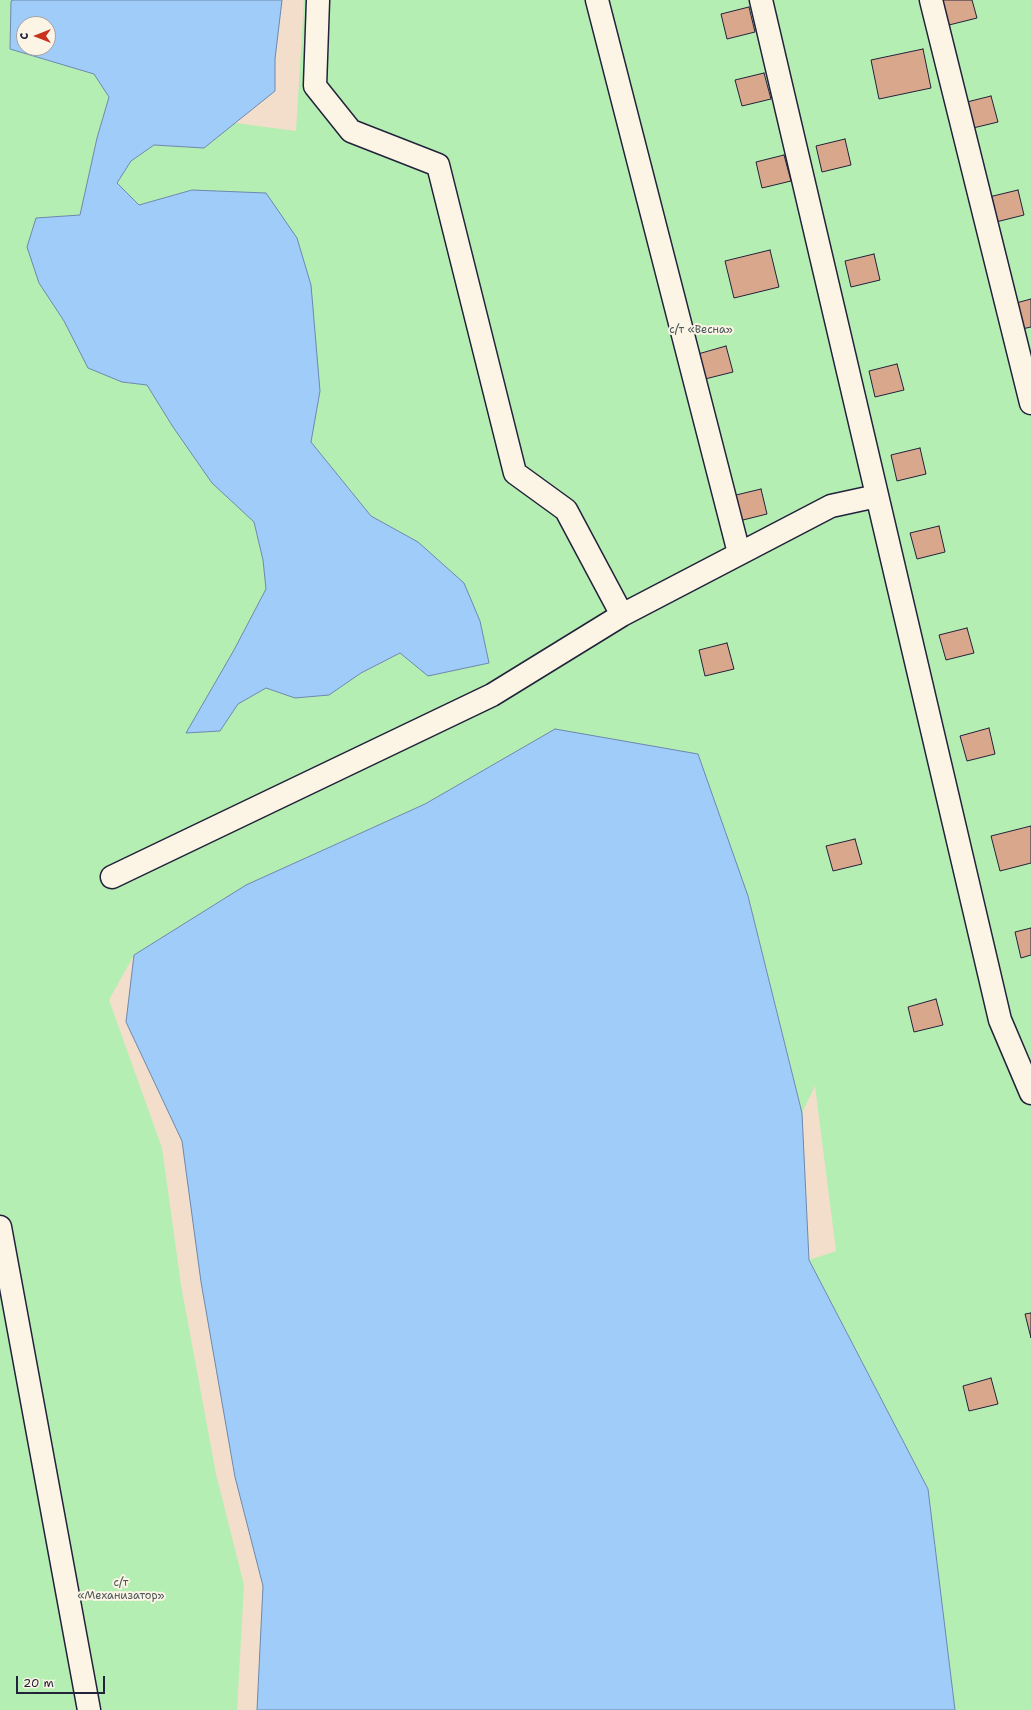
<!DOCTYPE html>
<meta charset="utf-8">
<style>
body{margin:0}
#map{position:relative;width:1031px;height:1710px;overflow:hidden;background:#f2deca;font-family:"Shantell Sans",sans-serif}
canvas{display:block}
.north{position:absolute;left:16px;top:16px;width:40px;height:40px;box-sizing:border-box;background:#fcf5e5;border:1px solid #a5a1a1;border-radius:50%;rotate:270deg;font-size:11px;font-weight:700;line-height:16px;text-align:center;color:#22223b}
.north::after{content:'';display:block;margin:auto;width:14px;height:18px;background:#c8321e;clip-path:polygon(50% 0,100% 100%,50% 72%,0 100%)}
.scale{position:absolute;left:16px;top:1676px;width:89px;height:18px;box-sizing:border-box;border:2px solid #22223b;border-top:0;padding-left:5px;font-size:12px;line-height:14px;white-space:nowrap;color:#22223b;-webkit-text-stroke:3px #fcf5e5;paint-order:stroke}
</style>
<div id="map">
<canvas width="1031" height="1710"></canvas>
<div class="north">С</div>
<div class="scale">20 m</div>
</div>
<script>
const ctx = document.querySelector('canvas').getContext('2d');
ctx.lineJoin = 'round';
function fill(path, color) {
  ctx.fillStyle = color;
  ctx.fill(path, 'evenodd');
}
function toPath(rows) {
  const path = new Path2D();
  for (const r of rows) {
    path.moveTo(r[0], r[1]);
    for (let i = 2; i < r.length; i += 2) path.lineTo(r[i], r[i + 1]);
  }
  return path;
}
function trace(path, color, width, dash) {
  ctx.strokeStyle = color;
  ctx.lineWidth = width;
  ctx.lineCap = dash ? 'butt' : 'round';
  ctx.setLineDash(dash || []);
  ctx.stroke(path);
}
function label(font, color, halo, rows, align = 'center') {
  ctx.font = font + ' "Shantell Sans",sans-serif';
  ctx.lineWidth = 4;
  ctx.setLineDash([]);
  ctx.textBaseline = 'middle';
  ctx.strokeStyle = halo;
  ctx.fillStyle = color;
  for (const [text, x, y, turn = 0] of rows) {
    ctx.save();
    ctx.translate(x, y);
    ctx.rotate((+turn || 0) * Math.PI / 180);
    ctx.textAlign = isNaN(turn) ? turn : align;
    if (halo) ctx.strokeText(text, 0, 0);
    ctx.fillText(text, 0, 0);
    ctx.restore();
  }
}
const green = toPath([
 [0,0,13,0,11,1,10,49,94,74,109,97,97,138,80,216,39,283,64,321,122,382,147,385,173,427,212,483,254,522,263,560,266,589,234,650,187,733,220,731,238,704,266,688,295,698,329,695,361,673,400,653,428,676,418,542,371,516,311,442,320,391,192,190,139,205,116,183,131,161,154,145,204,148,235,123,296,131,304,0,1031,0,1031,1710,955,1710,928,1489,809,1260,836,1251,815,1086,802,1113,748,896,555,729,425,804,246,885,134,955,109,1000,162,1148,181,1285,216,1474,244,1585,237,1710,0,1710]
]);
const water = toPath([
 [13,0,282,0,275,59,275,91,204,148,154,145,131,161,117,183,139,205,192,190,266,193,297,238,311,285,320,391,311,442,371,516,418,542,464,583,480,621,489,663,428,676,400,653,361,673,329,695,295,698,266,688,238,704,220,731,186,733,234,650,266,589,263,560,254,522,212,483,173,427,147,385,122,382,88,368,64,321,39,283,27,247,36,218,80,215,97,138,109,97,94,74,10,49,11,1,13,0],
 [24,24,48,24,48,48,24,48,24,24],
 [555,729,698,754,748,896,802,1113,809,1260,928,1489,955,1710,257,1710,263,1586,235,1477,201,1282,182,1141,126,1022,134,955,246,885,425,804,555,729]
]);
const building = toPath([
 [942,0,972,0,977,18,949,25,942,0],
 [749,7,755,32,727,39,721,14,749,7],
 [923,49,931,88,879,99,871,60,923,49],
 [764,73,771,99,742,106,735,80,764,73],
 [991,96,998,122,969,129,963,103,991,96],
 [845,139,851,165,822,172,816,146,845,139],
 [784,155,791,181,762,188,756,162,784,155],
 [1018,190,1024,215,996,222,989,197,1018,190],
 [770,250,779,287,734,298,725,261,770,250],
 [874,254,880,280,851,287,845,261,874,254],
 [1031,299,1031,327,1022,329,1016,303,1031,299],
 [726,346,733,372,705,379,698,354,726,346],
 [897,364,904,390,875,397,869,371,897,364],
 [920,448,926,474,897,481,891,455,920,448],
 [761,489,767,514,739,521,732,496,761,489],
 [939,526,945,552,917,559,910,533,939,526],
 [967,628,974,653,946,660,939,635,967,628],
 [727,643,734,669,705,676,699,650,727,643],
 [989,728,995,754,967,761,960,736,989,728],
 [1031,826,1031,863,1000,871,991,836,1031,826],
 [855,839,862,864,833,871,826,846,855,839],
 [1031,928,1031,955,1021,958,1015,932,1031,928],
 [936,999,943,1025,914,1032,908,1007,936,999],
 [1031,1313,1031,1338,1025,1314,1031,1313],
 [991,1378,998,1404,969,1411,963,1386,991,1378]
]);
const minor = toPath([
 [318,0,315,86,351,131,438,165,515,473,566,510,622,615],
 [597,0,739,553],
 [761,0,1000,1020,1031,1093],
 [931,0,1031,403],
 [112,877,492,695,622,615,831,506,877,496],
 [0,1227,89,1710]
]);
const parkNames = [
 ["с/т «Весна»",701,330],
 ["с/т",121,1583],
 ["«Механизатор»",121,1596]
];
fill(green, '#b5eeb2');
fill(water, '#9fccf9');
trace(water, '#6d88ad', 1);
fill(building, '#d9a88c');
trace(building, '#22223b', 1);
trace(minor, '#22223b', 25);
trace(minor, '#fcf5e5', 22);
label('11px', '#475559', '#fcf5e5', parkNames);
</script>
